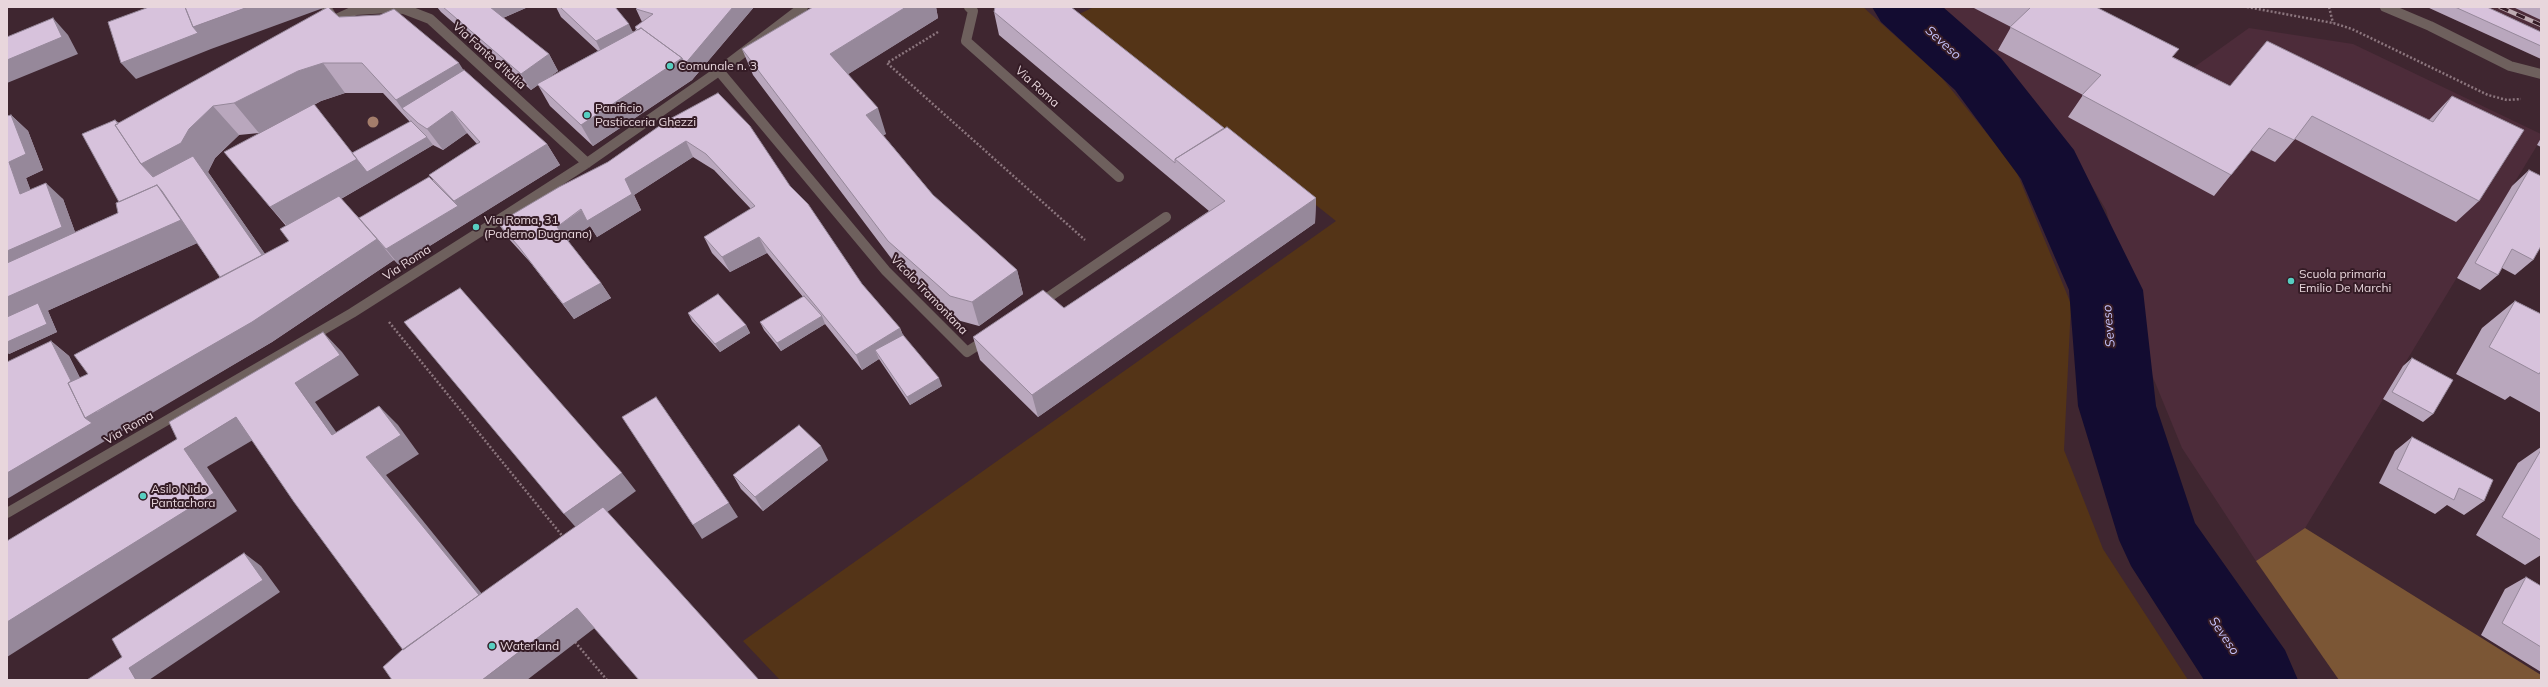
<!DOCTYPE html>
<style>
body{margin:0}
#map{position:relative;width:2548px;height:687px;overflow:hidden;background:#3f2630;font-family:Mulish,sans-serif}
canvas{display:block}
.frame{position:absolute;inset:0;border:8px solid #e8d6dc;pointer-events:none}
</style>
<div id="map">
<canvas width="2548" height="687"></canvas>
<div class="frame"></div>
</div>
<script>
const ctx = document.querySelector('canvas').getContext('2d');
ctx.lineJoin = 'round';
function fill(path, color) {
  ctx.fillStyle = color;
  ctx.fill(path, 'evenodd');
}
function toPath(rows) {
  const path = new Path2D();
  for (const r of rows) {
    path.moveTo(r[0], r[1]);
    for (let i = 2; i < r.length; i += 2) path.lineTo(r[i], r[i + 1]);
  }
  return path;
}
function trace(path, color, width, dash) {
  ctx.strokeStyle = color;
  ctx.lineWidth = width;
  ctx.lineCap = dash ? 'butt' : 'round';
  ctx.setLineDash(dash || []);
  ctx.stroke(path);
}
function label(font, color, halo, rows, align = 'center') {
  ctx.font = font + ' Mulish,sans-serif';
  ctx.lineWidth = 4;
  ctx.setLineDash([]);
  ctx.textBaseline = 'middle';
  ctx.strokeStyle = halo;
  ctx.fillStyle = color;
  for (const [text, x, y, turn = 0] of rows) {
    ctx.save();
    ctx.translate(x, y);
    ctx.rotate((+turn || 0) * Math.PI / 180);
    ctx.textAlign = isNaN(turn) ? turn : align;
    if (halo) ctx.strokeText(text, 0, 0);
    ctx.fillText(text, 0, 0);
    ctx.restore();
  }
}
const built = toPath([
 [1933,7,2078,7,2193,68,2249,28,2353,44,2541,134,2541,139,2305,528,2256,561,2182,448,2152,375,2106,210,2071,151,1996,67],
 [2427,7,2541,7,2541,59]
]);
const green = toPath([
 [1094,7,1863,7,1942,78,2015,168,2071,304,2064,450,2103,549,2188,680,780,680,743,641,1336,221,1077,15]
]);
const forest = toPath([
 [2305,528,2541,675,2541,680,2339,680,2256,561]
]);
const river = toPath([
 [1872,7,1943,7,2001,58,2074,150,2143,290,2156,406,2195,523,2285,650,2298,680,2204,680,2131,566,2119,540,2078,406,2069,290,2021,179,1955,90,1881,22,1872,7]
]);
const path = toPath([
 [2247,7,2333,23,2352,29,2488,95,2507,100,2521,99],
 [2329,7,2333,23],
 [938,32,887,63,1085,240],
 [389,322,564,538],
 [575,642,607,680]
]);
const lane = toPath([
 [969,7,973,11,966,41,1119,177]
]);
const street = toPath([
 [326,7,334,20,356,10,389,8,404,9,430,19,587,163],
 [2385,7,2430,26,2510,66,2541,74],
 [719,71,886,271,967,352,987,339],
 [1040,303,1166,217],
 [7,513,352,313,500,219,587,163,719,71,803,7]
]);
const rail = toPath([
 [2500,7,2541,25]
]);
const trees = [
 [373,122]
];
const wall = toPath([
 [437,7,528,7,503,18,549,54,558,71,548,78,598,51,561,17,556,7,615,7,633,32,636,30,635,27,642,22,636,9,754,7,692,80,593,146,550,106,538,85,531,90,441,12],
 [813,7,936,7,938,18,848,74,886,134,883,135,933,195,1017,270,1023,294,979,326,957,320,897,266,753,75,742,49],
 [1972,7,2096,7,2173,57,2230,86,2429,120,2452,96,2479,201,2456,222,2295,139,2275,162,2251,150,2214,196,2068,117,2083,95,1998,50,2011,27],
 [2427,7,2487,7,2541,32,2541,59],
 [2513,7,2541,7,2541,20],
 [994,12,1224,128,1316,198,1315,223,1038,417,980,360,973,337,1064,308,1209,211,999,35],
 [339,17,464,70,547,144,560,165,399,265,394,260,272,342,110,437,51,341,69,356,80,378,88,374,220,277,197,243,47,311,48,311,57,332,9,354,11,115,28,131,43,170,26,178,30,189,63,199,75,232,118,213,119,202,115,120,119,123],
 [345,93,383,93,410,122,352,153,314,105,321,101],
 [299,112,270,207,286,226,289,241,265,254,208,172,215,158,239,135,259,133],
 [467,133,477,144,429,175,433,180,359,218,341,199,433,145,443,150],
 [668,120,790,186,862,284,900,328,903,335,942,386,910,405,879,359,862,370,825,324,781,351,764,330,760,322,803,297,767,253,730,272,712,253,704,237,751,209,714,170,693,157,634,195,641,210,597,237,590,226,568,241,601,283,611,298,574,319,530,262,509,239,498,223,608,162],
 [2541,138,2541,147,2537,145],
 [2529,170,2533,260,2515,275,2502,268,2498,275,2480,290,2457,278,2512,186],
 [2515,301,2541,314,2541,413,2510,396,2505,400,2456,374,2482,328],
 [688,313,746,325,750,333,720,352,692,321],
 [2412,358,2433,414,2423,422,2383,399,2403,366],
 [2412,437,2484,501,2464,515,2447,505,2435,514,2379,483,2395,451],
 [2541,447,2541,555,2525,565,2476,535,2518,463],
 [828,460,763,511,741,489,733,475],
 [2526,577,2541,586,2541,672,2481,635,2505,589]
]);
const shadedWall = toPath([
 [248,7,326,7,211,49,136,79,121,63,193,27],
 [488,7,528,7,496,21],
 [733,7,754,7,692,80,593,146,581,125],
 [906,7,936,7,938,18,839,80,830,54],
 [53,18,68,35,78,54,7,83,7,60],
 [629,24,637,41,604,58,596,41],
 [549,54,558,71,538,85,537,84,538,85,531,90,521,74],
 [323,63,345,93,321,101,259,133,234,103,298,71],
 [459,63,478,93,402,108,417,130,396,100],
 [213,106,239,135,215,158,208,172,281,277,169,193,141,164,115,120,131,136,189,129],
 [878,108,886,134,874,140,866,115],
 [452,111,467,133,443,150,427,129],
 [11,115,28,131,43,170,26,178,38,209,20,194,9,162],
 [427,137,433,145,374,180,289,228,270,207,357,159],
 [686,141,693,157,634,195,641,210,597,237,590,226,567,242,557,227,625,179],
 [547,144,560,165,399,265,386,249,458,206,454,201],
 [46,183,63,199,79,243,7,275,7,251],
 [157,185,178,207,202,241,47,311,48,311,57,332,9,354,7,353,7,297],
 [1316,198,1315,223,1038,417,1032,395],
 [759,237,767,253,730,272,722,257],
 [377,239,394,260,272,342,7,499,7,473,85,418,51,341,69,356,97,412],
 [1017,270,1023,294,979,326,972,302],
 [601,283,611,298,574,319,563,304],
 [822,316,825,324,781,351,777,343],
 [746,325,750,333,720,352,715,344],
 [900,328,906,343,875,350,879,359,862,370,856,355],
 [323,332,342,352,359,375,315,402,351,453,332,435,295,383],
 [939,378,942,386,910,405,907,397],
 [379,406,398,425,419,454,386,475,499,615,426,669,366,457],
 [236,417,258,437,207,467,237,511,7,657,7,622,184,449],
 [821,446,828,460,763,511,755,497],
 [622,473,636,491,580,532,564,514],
 [729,503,738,517,702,539,693,525],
 [244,553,261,566,280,592,149,680,136,680,129,668],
 [577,608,596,627,527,680,482,680]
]);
const building = toPath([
 [149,7,185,7,193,27,198,33,121,63,108,22,149,7],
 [185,7,248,7,193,27,185,7],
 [328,7,339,17,380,15,394,9,459,63,396,100,362,63,323,63,298,71,234,103,213,106,189,129,181,143,141,164,115,125,328,7],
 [443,7,490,7,549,54,521,74,443,7],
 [560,7,615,7,629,24,596,41,560,7],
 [638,7,733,7,685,64,682,58,641,28,638,30,635,27,653,14,636,9,638,7],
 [813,7,906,7,830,54,878,108,866,115,933,195,1017,270,972,302,950,296,888,241,742,49,813,7],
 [995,7,1071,7,1224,128,1175,159,1175,163,994,12,995,7],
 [2027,7,2096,7,2179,49,2172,57,2230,86,2267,41,2433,122,2452,96,2524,130,2479,201,2312,116,2294,140,2269,128,2231,175,2082,95,2101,75,2010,27,2030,8,2027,7],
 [2455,7,2487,7,2541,32,2541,46,2455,7],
 [53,18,62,37,7,60,7,37,53,18],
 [641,28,682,58,581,125,537,84,641,28],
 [464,70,547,144,454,201,429,175,480,142,452,111,427,129,418,123,402,108,464,70],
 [718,93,750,126,790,186,808,204,862,284,900,328,856,355,759,237,722,257,704,237,755,206,706,154,686,141,625,179,632,194,587,221,581,209,557,227,601,283,563,304,519,247,498,223,559,187,608,162,668,120,718,93],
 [314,104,357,159,270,207,224,152,314,104],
 [11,115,26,154,9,162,20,194,46,183,62,227,7,251,7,116,11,115],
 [115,120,118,124,115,125,141,164,153,177,193,156,262,255,220,277,162,191,157,185,119,202,82,134,115,120],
 [411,121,427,137,367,172,352,153,411,121],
 [1227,127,1316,198,1032,395,973,337,1043,290,1064,308,1225,201,1175,159,1227,127],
 [2529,170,2541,176,2541,246,2533,260,2512,249,2498,275,2475,263,2529,170],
 [429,177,458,206,386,249,359,218,429,177],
 [157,185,181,220,7,297,7,263,118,213,116,203,157,185],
 [339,196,377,239,252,322,85,418,68,383,88,374,74,355,289,241,280,229,339,196],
 [460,288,622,473,564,514,404,322,460,288],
 [718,294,746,325,715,344,688,313,718,294],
 [804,296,822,316,777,343,760,322,804,296],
 [2515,301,2541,314,2541,371,2539,374,2489,347,2515,301],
 [38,303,47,324,7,342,7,317,38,303],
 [323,332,340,355,295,383,332,435,379,406,401,435,366,457,479,595,403,650,294,502,236,417,184,449,214,493,7,622,7,541,177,439,169,422,323,332],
 [903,335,939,378,907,397,875,350,903,335],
 [51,341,71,381,68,383,85,418,92,423,7,473,7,362,51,341],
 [2412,358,2453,380,2433,414,2392,392,2412,358],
 [656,397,729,503,693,525,622,417,656,397],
 [799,425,821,446,755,497,733,475,799,425],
 [2412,437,2493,480,2484,501,2459,488,2454,500,2397,469,2412,437],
 [2541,450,2541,540,2502,517,2541,450],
 [603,507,759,680,639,680,577,608,482,680,392,680,383,667,402,650,603,507],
 [244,553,263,580,129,668,136,680,87,680,122,657,112,639,244,553],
 [2526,577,2541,586,2541,647,2502,623,2526,577]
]);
const markers = [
 [670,66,4,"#57cec1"],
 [587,115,4,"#57cec1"],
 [476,227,4,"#57cec1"],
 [2291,281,4,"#57cec1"],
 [143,496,4,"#57cec1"],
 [492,646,4,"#57cec1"]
];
const streetNames = [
 ["Via Fante d'Italia",489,56,42],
 ["Via Roma",1037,87,42],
 ["Via Roma",407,263,-33],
 ["Vicolo Tramontana",929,295,46],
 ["Via Roma",129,428,-30]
];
const poiNames = [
 ["Comunale n. 3",678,66],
 ["Panificio",595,108],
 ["Pasticceria Ghezzi",595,122],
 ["Via Roma, 31",484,220],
 ["(Paderno Dugnano)",484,234],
 ["Scuola primaria",2299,274],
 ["Emilio De Marchi",2299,288],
 ["Asilo Nido",151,489],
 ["Pantachora",151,503],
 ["Waterland",500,646]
];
const waterNames = [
 ["Seveso",1943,43,42],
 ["Seveso",2109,326,-95],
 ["Seveso",2224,636,56]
];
fill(built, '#4d2c3a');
fill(green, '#543417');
fill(forest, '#7b5635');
fill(river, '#130c31');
trace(path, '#8c767e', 2.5, [2, 2]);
trace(lane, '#6e605d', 10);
trace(street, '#6e605d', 10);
trace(rail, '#beabb2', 4.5);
trace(rail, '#351c26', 3, [9]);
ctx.fillStyle = '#a47d6b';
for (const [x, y] of trees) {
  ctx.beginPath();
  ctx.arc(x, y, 5.5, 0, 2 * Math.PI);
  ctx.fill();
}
fill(wall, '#b9a7bd');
fill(shadedWall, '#96889a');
fill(building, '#d7c2dc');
trace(building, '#96889a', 1);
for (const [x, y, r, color] of markers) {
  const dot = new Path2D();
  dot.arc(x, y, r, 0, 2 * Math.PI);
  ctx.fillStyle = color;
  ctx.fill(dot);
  trace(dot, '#351c26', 1.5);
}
label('12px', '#e8d6dc', '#351c26', streetNames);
label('12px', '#e8d6dc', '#351c26', poiNames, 'left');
label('italic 13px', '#c7c4fd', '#351c26', waterNames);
</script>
